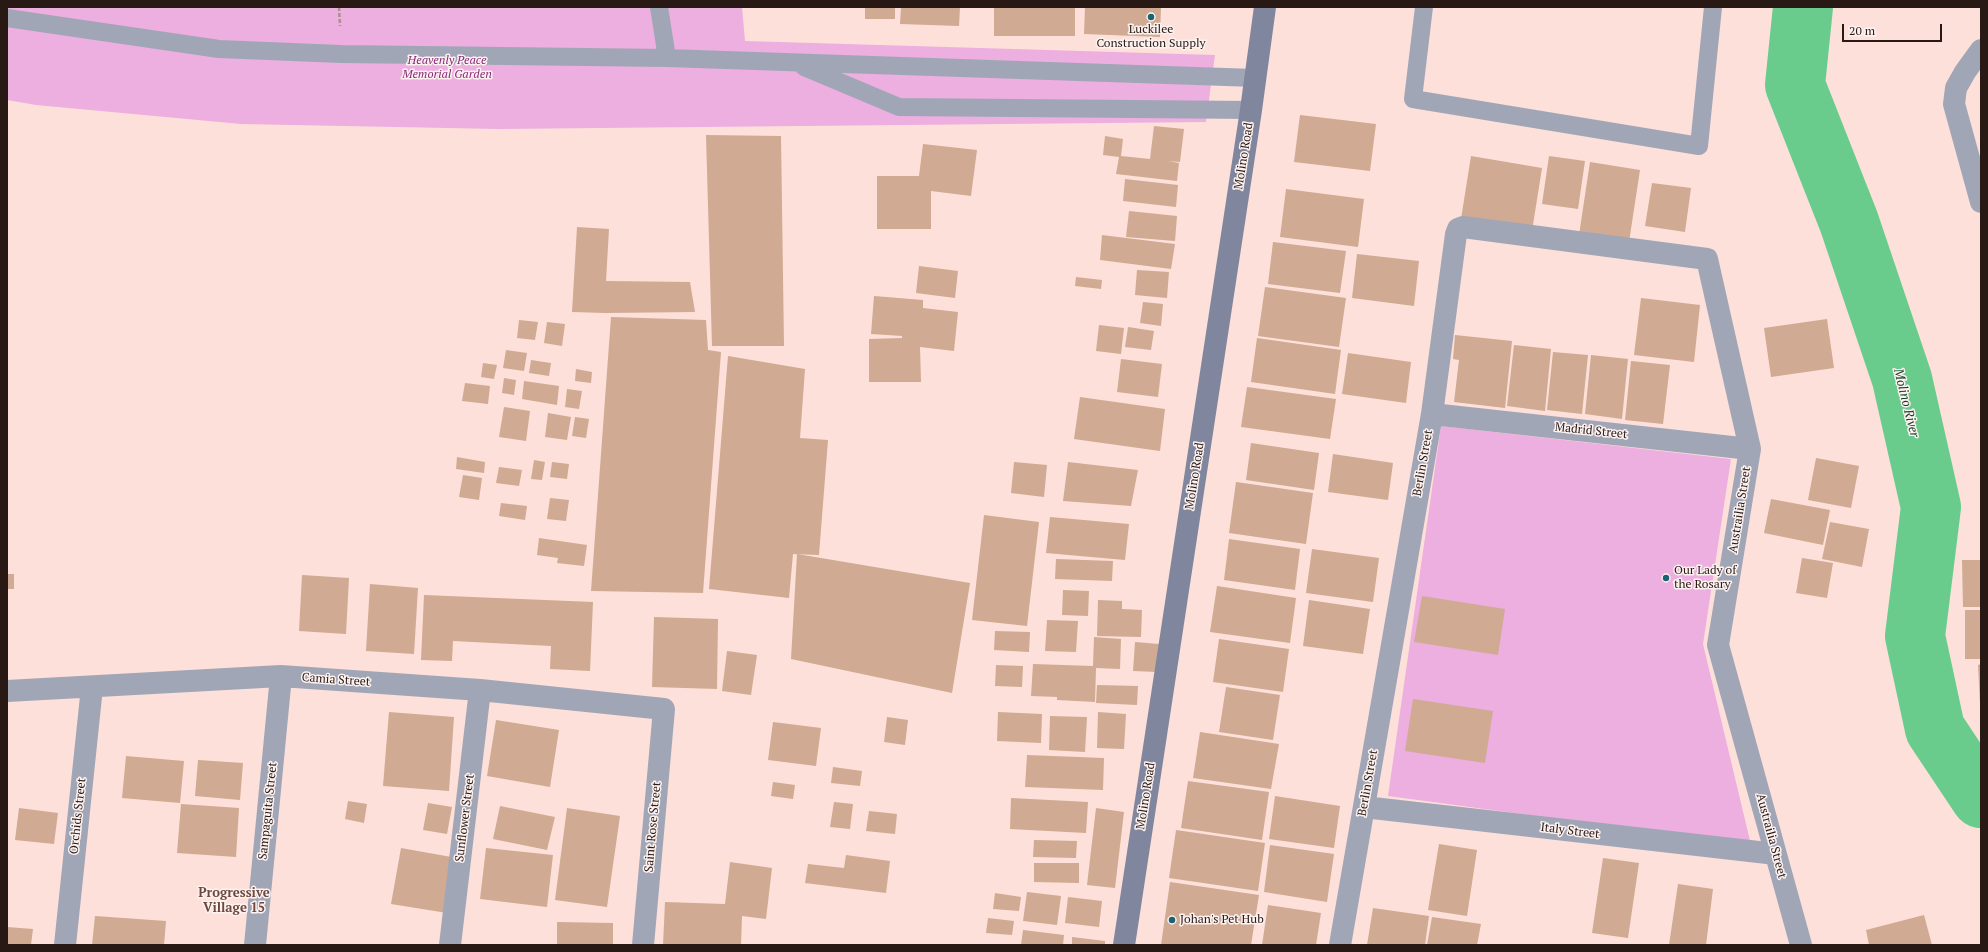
<!DOCTYPE html>
<style>
body{margin:0}
#map{position:relative;width:1988px;height:952px;overflow:hidden;background:#fde0d9;font-family:"PT Serif",serif}
canvas{display:block}
.frame{position:absolute;inset:0;border:8px solid #291915;pointer-events:none}
.scale{position:absolute;left:1842px;top:24px;width:100px;height:18px;box-sizing:border-box;border:2px solid #291915;border-top:0;padding-left:5px;font-size:12px;line-height:14px;white-space:nowrap;color:#291915;-webkit-text-stroke:3px #fcf2f0;paint-order:stroke}
</style>
<div id="map">
<canvas width="1988" height="952"></canvas>
<div class="frame"></div>
<div class="scale">20 m</div>
</div>
<script>
const ctx = document.querySelector('canvas').getContext('2d');
ctx.lineJoin = 'round';
function fill(path, color) {
  ctx.fillStyle = color;
  ctx.fill(path, 'evenodd');
}
function toPath(rows) {
  const path = new Path2D();
  for (const r of rows) {
    path.moveTo(r[0], r[1]);
    for (let i = 2; i < r.length; i += 2) path.lineTo(r[i], r[i + 1]);
  }
  return path;
}
function trace(path, color, width, dash) {
  ctx.strokeStyle = color;
  ctx.lineWidth = width;
  ctx.lineCap = dash ? 'butt' : 'round';
  ctx.setLineDash(dash || []);
  ctx.stroke(path);
}
function label(font, color, halo, rows, align = 'center') {
  ctx.font = font + ' "PT Serif",serif';
  ctx.lineWidth = 3;
  ctx.setLineDash([]);
  ctx.textBaseline = 'middle';
  ctx.strokeStyle = halo;
  ctx.fillStyle = color;
  for (const [text, x, y, turn = 0] of rows) {
    ctx.save();
    ctx.translate(x, y);
    ctx.rotate((+turn || 0) * Math.PI / 180);
    ctx.textAlign = isNaN(turn) ? turn : align;
    if (halo) ctx.strokeText(text, 0, 0);
    ctx.fillText(text, 0, 0);
    ctx.restore();
  }
}
const green = toPath([
 [7,7,742,7,745,41,1215,55,1206,122,499,129,241,124,36,105,7,100],
 [1441,426,1731,459,1703,644,1751,845,1388,796]
]);
const river = toPath([
 [1803,7,1795,85,1849,222,1902,379,1931,507,1915,636,1935,729,1981,798]
]);
const building = toPath([
 [865,7,895,7,895,19,865,19],
 [901,7,960,7,959,26,900,24],
 [994,7,1075,7,1075,36,994,36],
 [1085,7,1161,7,1160,37,1084,34],
 [1300,115,1376,124,1370,171,1294,162],
 [1154,126,1184,129,1180,162,1168,161,1179,163,1177,181,1116,174,1119,157,1103,155,1105,136,1123,139,1121,156,1150,159],
 [706,135,781,136,784,346,712,346],
 [923,144,977,150,971,196,931,191,931,229,877,229,877,176,919,176],
 [1471,156,1542,168,1532,231,1461,219],
 [1549,156,1585,161,1578,209,1542,204],
 [1590,162,1640,170,1629,242,1579,235],
 [1125,179,1178,185,1176,207,1123,201],
 [1652,183,1691,188,1685,232,1645,226],
 [1286,189,1364,199,1358,247,1280,237],
 [1129,211,1177,216,1175,241,1126,237],
 [577,227,609,229,606,281,690,282,695,312,605,313,572,312],
 [1102,235,1175,244,1171,269,1100,260],
 [1273,242,1346,251,1340,293,1268,284],
 [1357,254,1419,261,1414,306,1352,298],
 [919,266,958,271,955,298,916,293],
 [1137,270,1169,272,1167,298,1135,295],
 [1076,277,1102,280,1101,289,1075,286],
 [1265,287,1346,298,1339,347,1258,336],
 [874,296,923,300,923,308,958,312,954,351,920,347,921,382,869,382,869,339,902,338,902,336,871,334],
 [1641,298,1700,305,1694,362,1634,355],
 [1143,302,1163,304,1161,326,1140,323],
 [611,317,706,320,708,350,721,352,703,593,591,591],
 [1827,319,1834,368,1771,377,1764,328],
 [519,320,538,322,535,340,517,338],
 [547,322,565,324,562,346,544,343],
 [1099,325,1124,328,1121,354,1096,351],
 [1128,327,1154,331,1151,350,1125,347],
 [1455,335,1512,341,1505,408,1454,402,1459,360,1453,359],
 [1257,338,1341,350,1335,394,1251,382],
 [1514,345,1551,349,1545,411,1507,406],
 [506,350,527,353,524,371,503,368],
 [1553,352,1588,355,1582,414,1547,410],
 [1348,353,1411,362,1406,403,1342,394],
 [1591,355,1628,359,1622,419,1585,414],
 [728,356,805,369,800,438,828,440,819,555,793,554,789,598,709,589],
 [1121,359,1162,364,1158,397,1117,392],
 [531,360,551,363,549,376,529,373],
 [1631,361,1670,365,1663,424,1625,420],
 [483,363,497,365,494,379,481,377],
 [576,369,592,372,591,383,575,381],
 [504,378,516,380,514,395,502,393],
 [524,381,559,386,557,405,522,399],
 [465,383,490,386,488,404,462,401],
 [1247,387,1336,399,1330,439,1241,427],
 [567,389,582,391,579,409,565,407],
 [1080,397,1165,409,1160,451,1074,439],
 [504,407,530,411,526,441,499,437],
 [548,413,571,417,567,440,545,437],
 [575,417,589,419,586,438,572,436],
 [1251,443,1319,453,1314,490,1246,480],
 [1333,454,1393,463,1388,500,1328,492],
 [457,457,485,462,484,473,456,469],
 [1816,458,1859,466,1851,508,1808,500],
 [534,460,545,462,542,480,531,479],
 [552,462,569,464,567,479,550,477],
 [1014,462,1047,465,1044,497,1011,493],
 [1068,462,1138,470,1131,506,1063,501],
 [499,467,522,470,519,486,496,483],
 [463,475,482,478,479,500,459,497],
 [1236,482,1313,493,1306,544,1229,533],
 [550,498,569,500,566,521,547,519],
 [1771,499,1830,510,1823,545,1764,533],
 [501,503,527,506,525,520,499,516],
 [984,515,1039,522,1027,626,972,620],
 [1050,517,1129,524,1125,560,1046,553],
 [1830,522,1869,529,1862,567,1822,559],
 [539,538,587,545,584,566,557,563,558,558,537,555],
 [1229,539,1300,549,1295,590,1224,580],
 [1312,549,1379,558,1373,602,1306,593],
 [797,554,970,583,952,693,791,659],
 [1802,558,1833,563,1827,598,1796,593],
 [1056,559,1113,561,1112,581,1055,579],
 [1962,560,1981,560,1981,607,1963,607],
 [7,574,14,574,14,589,7,589],
 [302,575,349,578,346,634,299,631],
 [370,584,418,588,414,654,366,651],
 [1217,586,1296,598,1290,643,1210,632],
 [1063,590,1089,591,1088,616,1062,615],
 [424,595,593,602,590,671,550,669,551,646,453,641,452,661,421,660],
 [1422,596,1505,609,1498,655,1414,642],
 [1098,600,1122,601,1122,609,1142,610,1141,637,1097,636],
 [1309,600,1370,609,1363,654,1303,646],
 [1965,610,1981,610,1981,659,1965,659],
 [654,617,718,619,717,689,652,687],
 [1047,620,1078,621,1076,652,1045,651],
 [995,631,1030,632,1029,652,994,650],
 [1094,637,1121,639,1120,669,1096,668,1095,702,1057,700,1057,697,1031,696,1033,664,1093,666],
 [1219,639,1289,649,1283,692,1213,682],
 [1135,642,1159,644,1157,672,1133,671],
 [727,651,757,655,751,695,722,691],
 [1981,664,1981,704,1980,704,1978,665],
 [996,665,1023,666,1022,687,995,686],
 [1097,685,1138,686,1137,705,1096,703],
 [1226,687,1280,695,1273,740,1219,732],
 [1413,699,1493,711,1485,763,1405,751],
 [389,712,454,717,449,791,383,786],
 [998,712,1042,714,1041,743,997,741],
 [1098,712,1126,714,1124,749,1097,748],
 [1050,716,1087,717,1085,752,1049,750],
 [887,717,908,720,905,745,884,742],
 [496,720,559,730,550,787,487,776],
 [773,722,821,728,816,766,768,760],
 [1200,732,1279,744,1271,789,1193,778],
 [1027,755,1104,758,1103,790,1025,787],
 [126,756,184,761,180,803,122,798],
 [198,760,243,763,240,800,195,796],
 [833,767,862,771,860,786,831,783],
 [1188,781,1269,792,1262,840,1181,828],
 [773,782,795,785,793,799,771,796],
 [1275,796,1340,806,1334,848,1269,839],
 [1011,798,1088,802,1086,833,1010,829],
 [348,801,367,804,364,823,345,819],
 [834,802,853,804,850,829,830,827],
 [428,803,452,807,447,834,423,830],
 [181,804,239,808,236,857,177,853],
 [500,806,555,817,547,850,493,839],
 [19,808,58,813,54,844,15,840],
 [567,808,620,816,607,907,555,900],
 [1096,808,1124,812,1115,888,1087,885],
 [869,811,897,814,895,834,866,831],
 [1176,830,1265,843,1258,891,1169,878],
 [1034,840,1077,841,1076,858,1033,857],
 [1439,844,1477,850,1467,916,1428,910],
 [1270,845,1334,854,1327,902,1264,892],
 [401,848,457,858,447,913,391,904],
 [486,848,553,855,547,907,480,899],
 [846,855,890,861,886,893,805,883,808,864,844,868],
 [1603,858,1639,863,1628,938,1592,933],
 [730,862,772,868,766,919,742,916,741,945,663,945,665,902,725,904],
 [1034,863,1079,863,1079,883,1034,882],
 [1170,882,1259,895,1251,945,1161,945],
 [1678,884,1713,889,1706,945,1669,945],
 [1027,892,1061,896,1057,925,1023,921],
 [995,893,1021,897,1019,911,993,909],
 [1068,897,1102,901,1099,927,1065,923],
 [1268,905,1321,913,1316,945,1262,945],
 [1373,908,1429,916,1425,945,1367,945],
 [1924,915,1932,945,1869,945,1866,930],
 [95,916,166,921,164,945,92,945],
 [1432,917,1481,924,1477,945,1427,945],
 [988,918,1014,921,1012,935,986,933],
 [557,922,613,923,613,945,557,945],
 [7,927,33,929,31,945,7,945],
 [1023,930,1064,935,1063,945,1021,945],
 [1072,937,1105,941,1105,945,1072,945]
]);
const path = toPath([
 [339,7,340,26]
]);
const lane = toPath([
 [659,7,667,58],
 [1424,7,1413,99,1699,146,1713,7],
 [7,18,219,49,341,54,667,58,1255,78],
 [804,67,899,107,1251,110]
]);
const street = toPath([
 [1981,50,1965,72,1956,88,1954,104,1981,202],
 [1432,414,1750,449],
 [7,691,281,676,480,690,664,709,643,945],
 [1364,807,1776,854],
 [65,945,92,687],
 [255,945,281,676],
 [450,945,480,690],
 [1340,945,1432,414,1456,234,1458,229,1463,227,1707,259,1750,449,1718,645,1801,945]
]);
const secondary = toPath([
 [1124,945,1251,110,1265,7]
]);
const markers = [
 [1151,17,4,"#1b6372"],
 [1666,578,4,"#1b6372"],
 [1172,920,4,"#1b6372"]
];
const poiNames = [
 ["Luckilee",1151,30,"center"],
 ["Construction Supply",1151,44,"center"],
 ["Our Lady of",1674,571],
 ["the Rosary",1674,585],
 ["Johan's Pet Hub",1180,920]
];
const parkNames = [
 ["Heavenly Peace",447,61],
 ["Memorial Garden",447,75]
];
const streetNames = [
 ["Molino Road",1244,156,-81],
 ["Madrid Street",1591,431,6],
 ["Berlin Street",1423,463,-80],
 ["Molino Road",1195,476,-81],
 ["Austrailia Street",1740,510,-81],
 ["Camia Street",336,680,4],
 ["Berlin Street",1368,783,-80],
 ["Molino Road",1146,796,-81],
 ["Sampaguita Street",268,811,-84],
 ["Orchids Street",78,816,-84],
 ["Sunflower Street",465,818,-83],
 ["Saint Rose Street",653,827,-85],
 ["Italy Street",1570,831,7],
 ["Austrailia Street",1771,836,75]
];
const waterNames = [
 ["Molino River",1906,403,76]
];
const neighbourhoodNames = [
 ["Progressive",234,893],
 ["Village 15",234,908]
];
fill(green, '#edaee0');
trace(river, '#69cc8d', 60);
fill(building, '#d0aa92');
trace(path, '#a9918b', 2.5, [4, 2]);
trace(lane, '#a1a6b7', 18);
trace(street, '#a1a6b7', 22);
trace(secondary, '#80869e', 22);
for (const [x, y, r, color] of markers) {
  const dot = new Path2D();
  dot.arc(x, y, r, 0, 2 * Math.PI);
  ctx.fillStyle = color;
  ctx.fill(dot);
  trace(dot, '#fcf2f0', 1.5);
}
label('12px', '#291915', '#fcf2f0', poiNames, 'left');
label('italic 12px', '#892a7c', '#fcf2f0', parkNames);
label('12px', '#291915', '#fcf2f0', streetNames);
label('italic 13px', '#123b23', '#fcf2f0', waterNames);
label('bold 13px', '#6e473e', '#fcf2f0', neighbourhoodNames);
</script>
